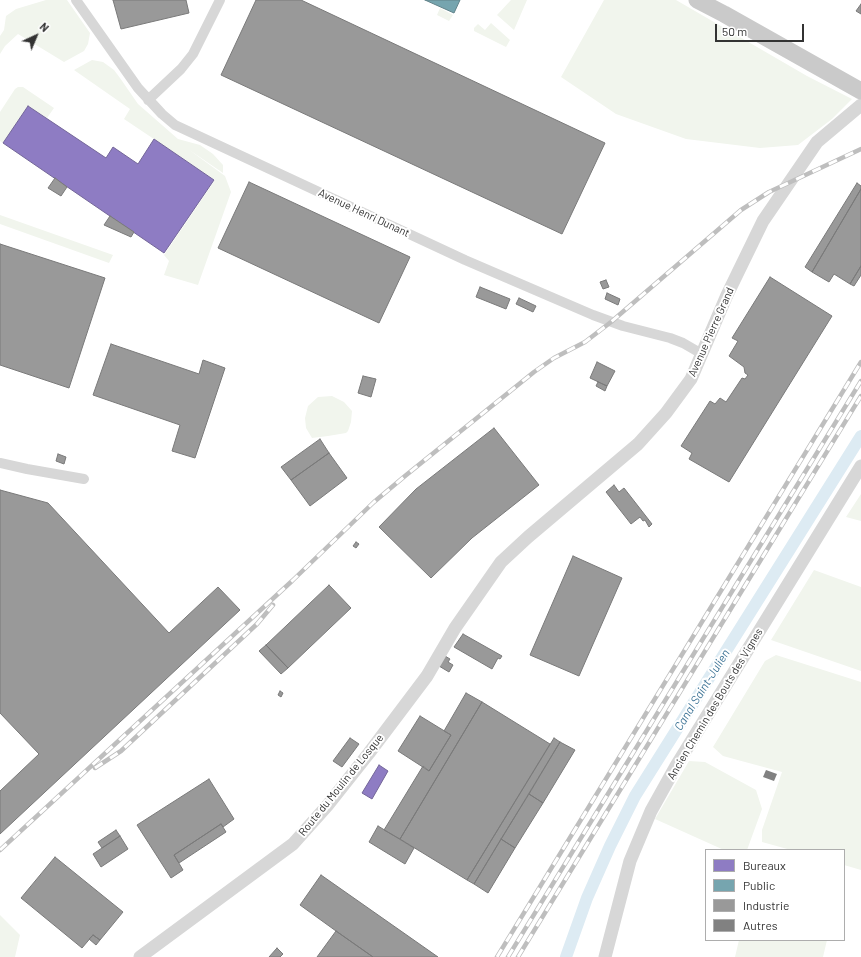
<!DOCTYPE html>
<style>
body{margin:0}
#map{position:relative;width:861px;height:957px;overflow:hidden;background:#fff;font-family:Barlow,sans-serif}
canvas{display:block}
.legend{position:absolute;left:705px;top:849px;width:140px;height:92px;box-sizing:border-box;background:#fff;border:1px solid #adadad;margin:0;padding:5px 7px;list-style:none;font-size:12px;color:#333}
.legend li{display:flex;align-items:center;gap:8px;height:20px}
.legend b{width:20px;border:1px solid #adadad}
.north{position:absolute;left:16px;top:16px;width:40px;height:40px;-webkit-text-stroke:3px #fff;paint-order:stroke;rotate:44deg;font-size:11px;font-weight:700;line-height:16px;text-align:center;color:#333}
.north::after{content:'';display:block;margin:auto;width:14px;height:18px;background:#333;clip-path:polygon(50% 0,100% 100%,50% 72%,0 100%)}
.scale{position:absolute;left:715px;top:24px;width:89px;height:18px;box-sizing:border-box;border:2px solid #333;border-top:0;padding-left:5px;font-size:12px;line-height:14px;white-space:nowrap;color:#333;-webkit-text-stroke:3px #fff;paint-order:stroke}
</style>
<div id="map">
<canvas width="861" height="957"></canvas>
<ul class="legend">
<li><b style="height:11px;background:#8e7cc3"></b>Bureaux</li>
<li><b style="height:11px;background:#76a5af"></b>Public</li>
<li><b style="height:11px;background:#999"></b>Industrie</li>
<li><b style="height:11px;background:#818181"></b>Autres</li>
</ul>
<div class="north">N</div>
<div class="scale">50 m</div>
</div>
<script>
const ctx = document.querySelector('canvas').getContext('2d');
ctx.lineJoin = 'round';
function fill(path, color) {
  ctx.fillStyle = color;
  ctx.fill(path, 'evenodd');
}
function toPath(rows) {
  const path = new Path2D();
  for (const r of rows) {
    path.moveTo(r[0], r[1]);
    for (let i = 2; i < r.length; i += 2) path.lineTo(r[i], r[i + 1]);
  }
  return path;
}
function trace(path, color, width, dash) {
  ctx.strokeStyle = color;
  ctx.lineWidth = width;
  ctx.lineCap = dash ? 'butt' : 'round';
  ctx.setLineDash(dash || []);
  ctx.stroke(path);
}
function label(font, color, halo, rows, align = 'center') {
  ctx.font = font + ' Barlow,sans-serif';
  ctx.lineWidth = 4;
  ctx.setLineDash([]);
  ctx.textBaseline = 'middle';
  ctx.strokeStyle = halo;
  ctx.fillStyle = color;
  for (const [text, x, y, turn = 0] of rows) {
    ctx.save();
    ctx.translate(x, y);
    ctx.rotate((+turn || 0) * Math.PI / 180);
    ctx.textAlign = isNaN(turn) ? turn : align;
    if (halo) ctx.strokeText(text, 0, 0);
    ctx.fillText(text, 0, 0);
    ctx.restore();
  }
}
const green = toPath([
 [46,0,67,0,90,33,88,44,84,51,64,62,18,34,5,46,0,54,0,36,4,30,6,16,16,9],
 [511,0,527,0,514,30,497,15],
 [604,0,676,0,807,76,852,99,832,119,798,145,760,148,686,139,616,114,561,77],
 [440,8,453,15,449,21,437,15],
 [491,23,510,40,506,47,474,31,474,28,478,24,485,30],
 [92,60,103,62,114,70,120,78,138,104,178,139,200,145,213,154,223,165,223,173,188,149,225,176,231,192,198,285,164,275,169,261,164,255,215,180,124,119,130,109,74,70],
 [18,87,23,87,54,108,47,118,28,106,3,143,0,141,0,112,15,89],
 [0,215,113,255,109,263,0,224],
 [332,396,344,402,352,411,351,422,348,431,346,433,328,436,312,438,306,428,305,418,308,406,318,397],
 [861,494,861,521,846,517],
 [814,570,861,587,861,671,771,640],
 [776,655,861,682,861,870,844,865,844,850,791,850,762,842,762,830,782,772,723,756,713,747,765,661],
 [689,761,705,762,756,790,762,809,747,850,724,850,655,819],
 [0,915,20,935,15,957,0,957],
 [739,940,827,940,823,957,735,957]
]);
const offices = toPath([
 [28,106,106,158,113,147,138,164,154,139,214,180,164,253,3,143,28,106],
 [379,765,388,771,372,799,362,793,379,765]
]);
const public = toPath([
 [425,0,460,0,454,13,425,0]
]);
const industry = toPath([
 [113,0,186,0,189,13,121,29,113,0],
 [256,0,301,0,605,143,562,234,221,75,256,0],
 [861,4,861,14,856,11,861,4],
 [55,178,67,187,61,196,48,188,55,178],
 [249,182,410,257,379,323,218,248,249,182],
 [857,183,861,186,861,189,812,272,805,267,857,183],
 [861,189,861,266,850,284,834,274,829,282,812,272,861,189],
 [110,216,134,232,131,237,104,225,110,216],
 [0,244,105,278,69,388,0,365,0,244],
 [861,266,861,275,854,286,850,284,861,266],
 [770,277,832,316,729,482,689,459,692,453,681,446,710,401,715,404,720,398,726,402,742,378,745,379,748,375,745,373,744,367,729,356,738,341,732,338,770,277],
 [606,280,609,287,603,289,600,282,606,280],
 [480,287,510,299,506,309,476,297,480,287],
 [607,293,620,299,618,305,605,299,607,293],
 [519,298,536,306,533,312,516,304,519,298],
 [111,344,199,374,203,360,225,368,195,458,172,451,180,425,93,395,111,344],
 [597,362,615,371,607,386,590,378,597,362],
 [363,376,376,379,371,397,358,393,363,376],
 [598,382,607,386,605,391,596,386,598,382],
 [494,428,539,485,472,538,431,578,379,527,416,489,494,428],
 [320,439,329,453,291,480,281,467,320,439],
 [329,453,347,478,310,506,291,480,329,453],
 [58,454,66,457,64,464,56,461,58,454],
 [614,485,619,492,624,488,652,524,649,527,645,520,643,521,640,517,631,524,606,492,614,485],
 [0,490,48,503,169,633,218,587,240,610,0,834,0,791,39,754,0,713,0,490],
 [356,542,359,544,356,548,353,546,356,542],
 [573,556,622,578,579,676,530,655,573,556],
 [329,585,351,608,288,668,266,645,329,585],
 [463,634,502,656,500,659,498,658,492,669,454,647,463,634],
 [266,645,288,668,281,674,259,651,266,645],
 [445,656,450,659,448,662,453,665,449,672,439,666,445,656],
 [280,691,283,693,281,697,278,695,280,691],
 [466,693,482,702,400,839,384,830,423,766,429,771,451,735,444,731,466,693],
 [482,702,550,744,467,880,400,839,482,702],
 [420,716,451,735,429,771,398,751,420,716],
 [350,738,359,744,342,767,333,761,350,738],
 [554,738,560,742,474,884,467,880,554,738],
 [560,742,575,750,543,803,529,794,560,742],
 [209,779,234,819,223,827,221,824,174,855,183,870,171,878,137,825,209,779],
 [529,794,543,803,515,848,501,839,529,794],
 [221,824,226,832,179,863,174,855,221,824],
 [378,826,414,848,405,864,369,842,378,826],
 [116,830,120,836,102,848,98,842,116,830],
 [120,836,128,849,101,867,93,854,120,836],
 [501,839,515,848,488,893,474,884,501,839],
 [55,857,123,912,100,940,93,935,82,948,21,898,55,857],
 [321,875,438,957,373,957,336,931,300,905,321,875],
 [336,931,373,957,317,957,336,931],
 [93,935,100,940,96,945,89,939,93,935],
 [277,948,283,954,280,957,269,957,277,948]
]);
const canal = toPath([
 [566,957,587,898,610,846,635,796,861,436]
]);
const building = toPath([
 [766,770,777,774,774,781,763,777]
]);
const minor = toPath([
 [76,0,138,88,162,114,175,125,465,260,593,315,623,326,670,338,683,343,702,354],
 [148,100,181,69,193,54,220,0],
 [0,463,27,469,84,479]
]);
const tertiary = toPath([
 [140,957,293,844,327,806,369,753,427,676,455,628,501,562,528,537,638,444,666,413,691,379,727,295,763,221,817,142,861,105],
 [605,957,630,861,651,811,676,766,861,466]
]);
const primary = toPath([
 [697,0,724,14,861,91]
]);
const rail = toPath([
 [95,768,121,751,257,624,273,605],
 [0,850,292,581,374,502,405,476,534,372,554,358,585,342,611,322,741,210,769,192,861,149],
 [497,957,861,362],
 [508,957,861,381],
 [518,957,861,396]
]);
const streetNames = [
 ["Avenue Henri Dunant",364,213,25],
 ["Avenue Pierre Grand",711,332,-66],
 ["Ancien Chemin des Bouts des Vignes",715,704,-59],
 ["Route du Moulin de Losque",341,785,-51]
];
const waterNames = [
 ["Canal Saint-Julien",702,690,-58]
];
fill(green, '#f1f5ed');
fill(offices, '#8e7cc3');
trace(offices, '#736698', 1);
fill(public, '#76a5af');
trace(public, '#62838a', 1);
fill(industry, '#999');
trace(industry, '#7a7a7a', 1);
trace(canal, '#ddebf3', 12);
fill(building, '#818181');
trace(minor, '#d7d7d7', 10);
trace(tertiary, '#d7d7d7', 13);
trace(primary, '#cacaca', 17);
trace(rail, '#bebebe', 4.5);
trace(rail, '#fff', 3, [9]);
label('11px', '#333', '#fff', streetNames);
label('italic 12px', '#3f7597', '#fff', waterNames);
</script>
